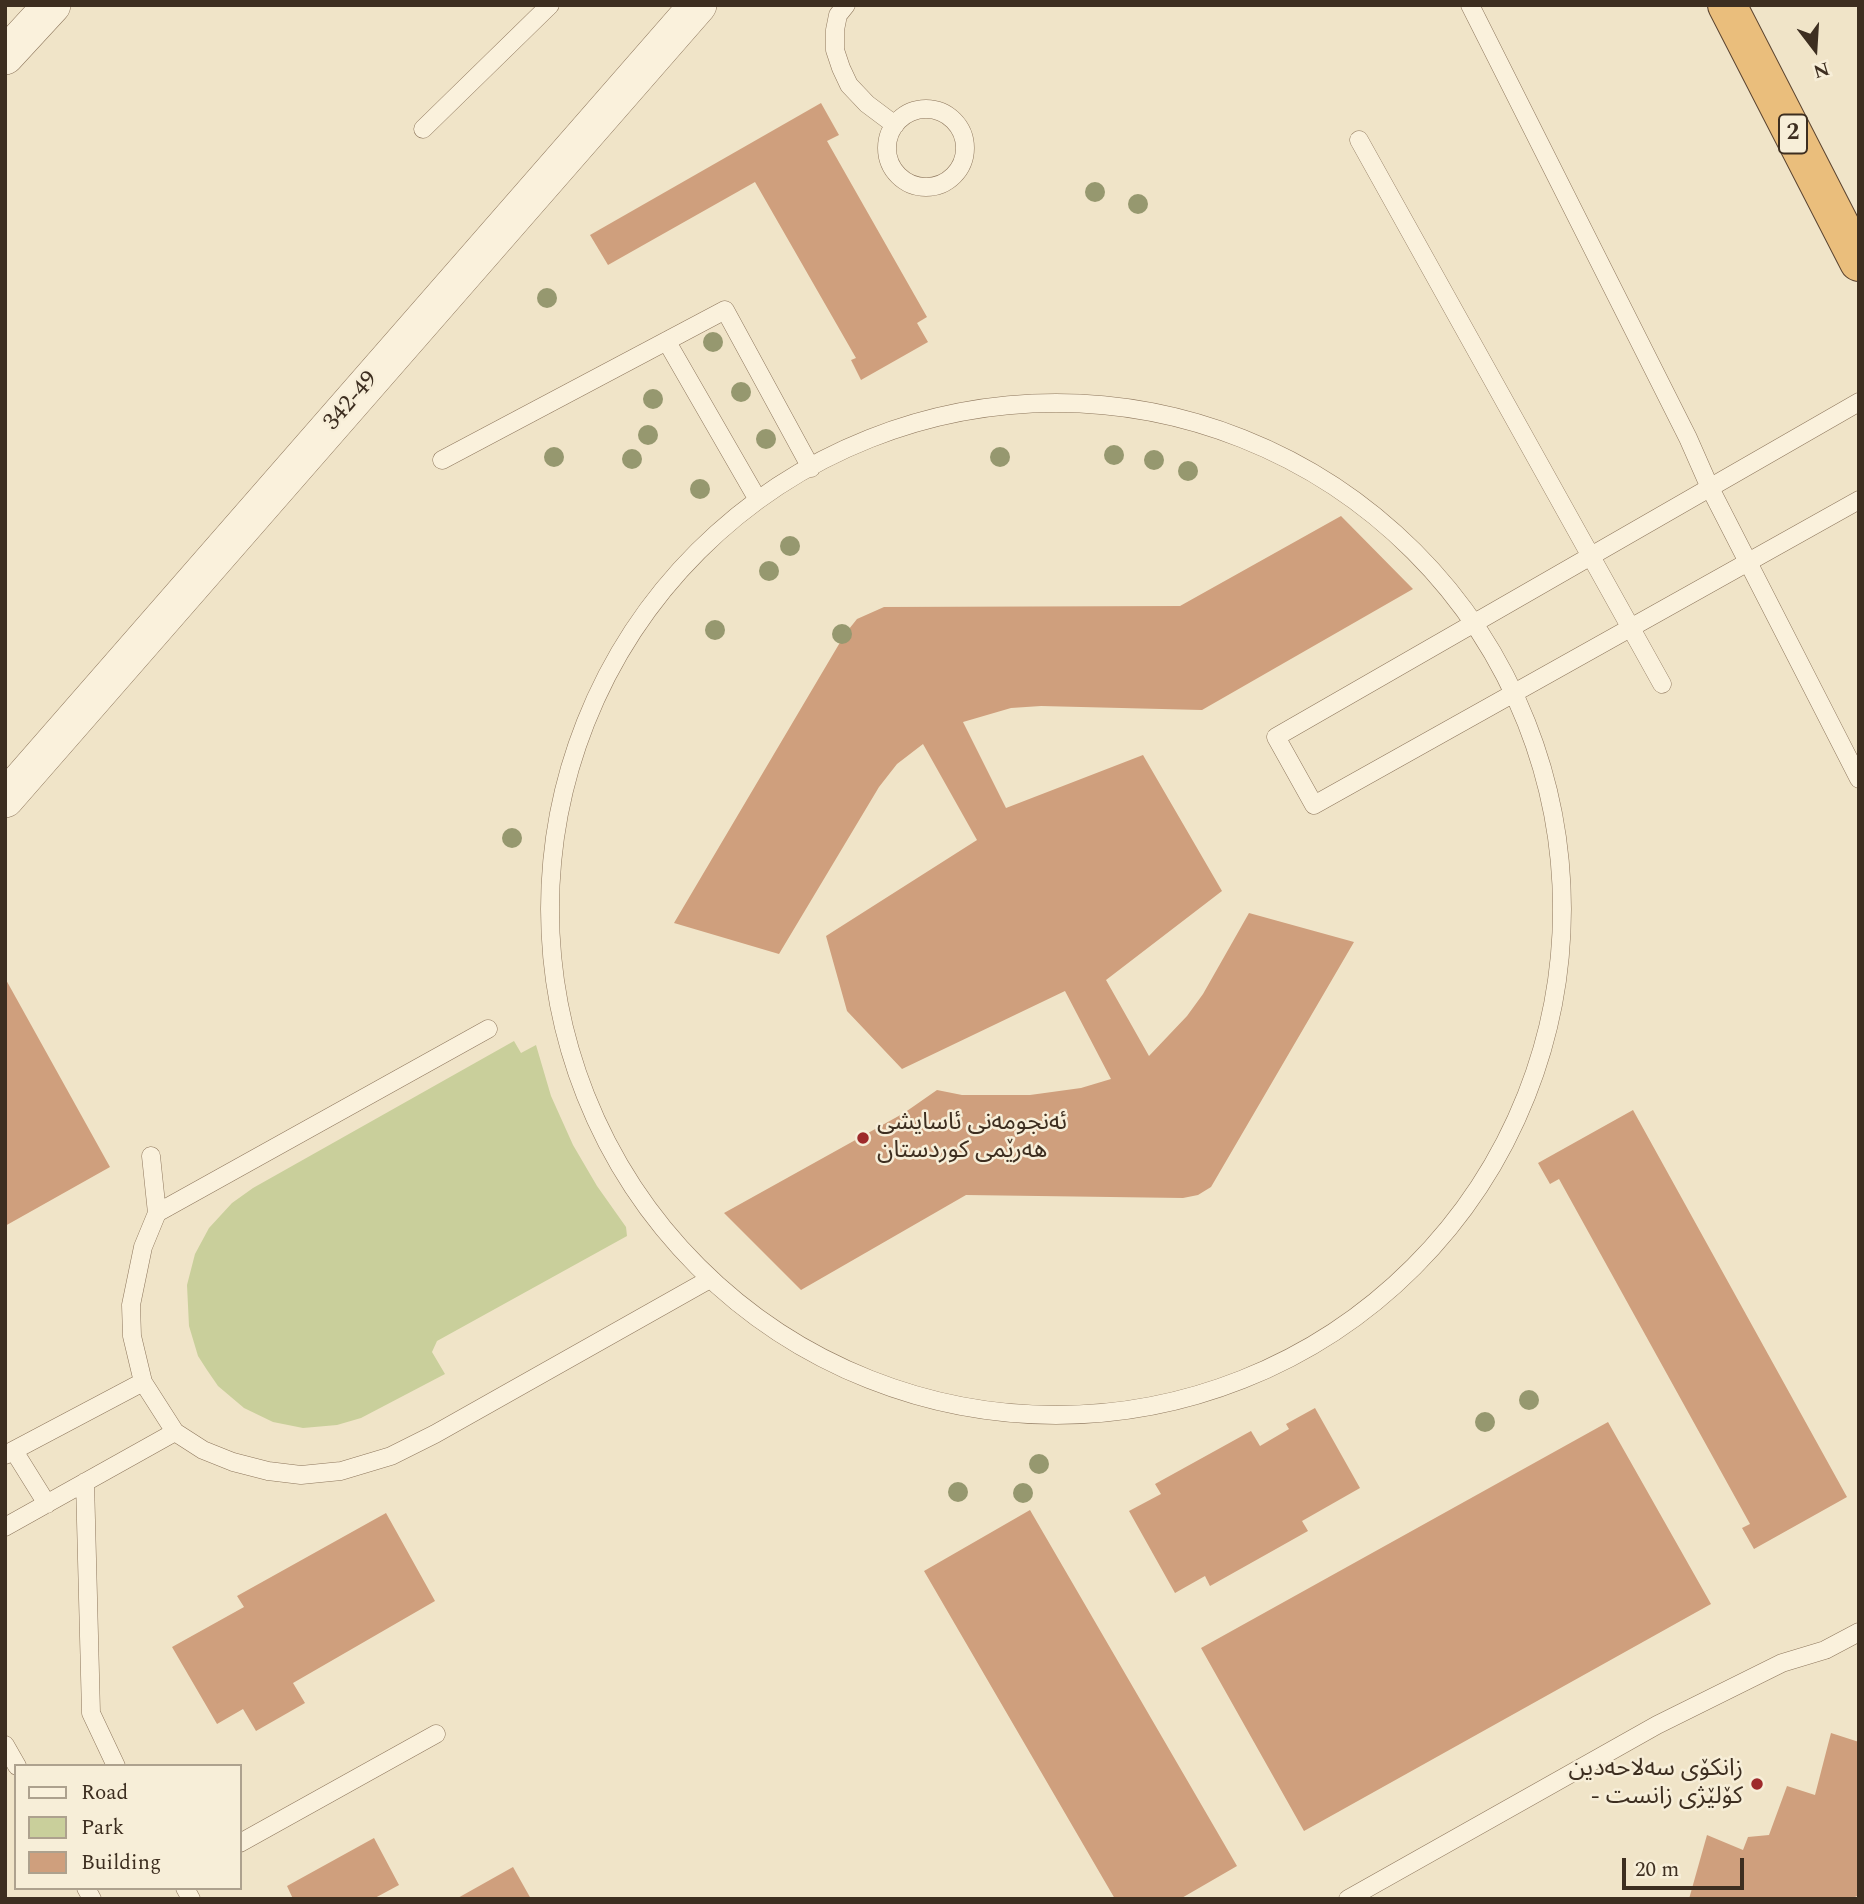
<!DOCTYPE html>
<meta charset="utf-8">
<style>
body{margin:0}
#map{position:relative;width:1864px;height:1904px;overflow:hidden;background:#f0e4c8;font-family:Spectral,serif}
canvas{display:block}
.frame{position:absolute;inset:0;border:7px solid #3d2e20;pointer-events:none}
.legend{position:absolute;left:14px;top:1764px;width:228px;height:126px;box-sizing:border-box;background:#f7eed8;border:2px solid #ada18e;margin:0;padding:9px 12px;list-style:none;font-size:21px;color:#3d2e20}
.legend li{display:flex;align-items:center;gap:14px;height:35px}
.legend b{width:35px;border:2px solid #ada18e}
.north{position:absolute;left:1780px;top:14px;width:70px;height:70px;-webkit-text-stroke:5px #f7eed8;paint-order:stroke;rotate:163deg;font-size:19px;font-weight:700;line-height:28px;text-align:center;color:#3d2e20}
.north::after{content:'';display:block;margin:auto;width:24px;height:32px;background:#3d2e20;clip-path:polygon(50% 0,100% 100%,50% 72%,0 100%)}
.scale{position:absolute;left:1622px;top:1858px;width:122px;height:32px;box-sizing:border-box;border:4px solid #3d2e20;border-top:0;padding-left:9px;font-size:21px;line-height:24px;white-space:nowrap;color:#3d2e20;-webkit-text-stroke:5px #f7eed8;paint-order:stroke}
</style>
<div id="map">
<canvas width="1864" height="1904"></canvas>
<div class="frame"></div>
<ul class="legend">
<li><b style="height:9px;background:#faf1dc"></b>Road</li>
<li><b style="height:19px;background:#c9cf9b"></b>Park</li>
<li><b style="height:19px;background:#cf9f7d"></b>Building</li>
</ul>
<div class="north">N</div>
<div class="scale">20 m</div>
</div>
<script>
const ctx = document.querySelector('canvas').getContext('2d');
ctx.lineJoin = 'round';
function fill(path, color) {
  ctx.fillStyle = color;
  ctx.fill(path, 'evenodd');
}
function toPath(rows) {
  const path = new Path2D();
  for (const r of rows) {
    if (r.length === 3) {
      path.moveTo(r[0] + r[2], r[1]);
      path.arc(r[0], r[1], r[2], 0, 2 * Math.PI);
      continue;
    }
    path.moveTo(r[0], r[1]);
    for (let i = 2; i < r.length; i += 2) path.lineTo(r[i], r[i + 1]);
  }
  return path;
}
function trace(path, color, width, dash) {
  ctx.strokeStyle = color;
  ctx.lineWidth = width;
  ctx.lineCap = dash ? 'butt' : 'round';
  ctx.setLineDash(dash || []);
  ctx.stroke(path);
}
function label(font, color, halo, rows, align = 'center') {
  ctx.font = font + ' Spectral,"Noto Sans Arabic",serif';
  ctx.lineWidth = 5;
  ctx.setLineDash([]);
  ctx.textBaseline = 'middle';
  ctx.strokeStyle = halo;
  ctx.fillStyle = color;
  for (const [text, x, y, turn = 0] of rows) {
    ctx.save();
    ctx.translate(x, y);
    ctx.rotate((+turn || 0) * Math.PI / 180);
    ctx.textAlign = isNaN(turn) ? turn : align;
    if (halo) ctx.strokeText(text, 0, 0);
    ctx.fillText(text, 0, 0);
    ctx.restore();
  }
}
const green = toPath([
 [514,1041,521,1053,536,1045,551,1096,573,1145,597,1186,626,1227,627,1236,437,1341,432,1352,445,1374,361,1418,337,1425,303,1428,273,1422,244,1408,218,1386,207,1370,198,1356,189,1326,187,1285,195,1254,209,1228,232,1203,253,1188]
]);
const building = toPath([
 [821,103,839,135,827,141,927,317,917,323,928,342,861,380,851,360,856,358,755,182,608,265,590,235],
 [1341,516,1413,589,1202,710,1041,706,1011,708,963,722,1006,808,1143,755,1222,891,1106,980,1149,1056,1187,1016,1203,994,1249,913,1354,942,1211,1187,1198,1195,1183,1198,966,1195,801,1290,724,1213,904,1113,937,1090,962,1095,1030,1095,1081,1088,1111,1079,1065,991,902,1069,847,1011,826,936,977,840,923,744,897,764,879,787,779,954,674,923,845,634,857,619,884,607,1180,606],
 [5,978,110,1167,5,1226],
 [1633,1110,1847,1497,1754,1549,1742,1528,1750,1524,1559,1179,1550,1184,1538,1163],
 [1315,1408,1360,1488,1302,1521,1308,1531,1210,1586,1205,1576,1175,1593,1129,1511,1161,1494,1155,1484,1251,1431,1260,1446,1289,1429,1286,1424],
 [1608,1422,1711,1604,1304,1831,1201,1648],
 [1030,1510,1237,1866,1180,1899,1115,1899,924,1571],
 [386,1513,435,1601,293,1683,305,1703,256,1731,243,1709,217,1724,172,1647,244,1607,237,1596],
 [1831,1733,1859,1742,1859,1895,1851,1899,1689,1899,1707,1835,1743,1850,1748,1837,1769,1835,1787,1786,1815,1795],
 [374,1838,399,1885,373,1899,293,1899,287,1886],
 [513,1867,531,1899,456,1899]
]);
const service = toPath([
 [846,5,838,15,835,30,835,50,841,68,849,85,867,104,895,125],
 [1470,5,1688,438,1710,488,1859,779],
 [926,148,39],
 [423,129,550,5],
 [1359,140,1662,684],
 [667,342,758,500],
 [1859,402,1276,737,1314,805,1859,500],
 [1056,909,506],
 [442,460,725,310,811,468],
 [151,1156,157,1213,143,1247,131,1305,132,1336,143,1382,175,1432,203,1450,233,1462,268,1471,301,1475,341,1471,391,1456,435,1434,710,1279],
 [157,1213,488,1029],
 [14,1451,47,1504],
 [5,1455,143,1382],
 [85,1482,91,1713,116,1766],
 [5,1527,175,1432],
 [5,1745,17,1766],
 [240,1843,436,1734],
 [86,1888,92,1899],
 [185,1888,191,1899],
 [1348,1899,1657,1725,1782,1663,1825,1650,1859,1632]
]);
const minor = toPath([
 [5,56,52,5],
 [5,799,698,5]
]);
const trunk = toPath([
 [1727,5,1859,262]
]);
const trees = [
 [1095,192],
 [1138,204],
 [547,298],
 [713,342],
 [741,392],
 [653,399],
 [648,435],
 [766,439],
 [1114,455],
 [554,457],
 [1000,457],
 [632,459],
 [1154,460],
 [1188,471],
 [700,489],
 [790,546],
 [769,571],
 [715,630],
 [842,634],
 [512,838],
 [1529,1400],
 [1485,1422],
 [1039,1464],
 [958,1492],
 [1023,1493]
];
const markers = [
 [863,1138,7,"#9e2a2b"],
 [1757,1784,7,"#9e2a2b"]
];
const shields = [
 [1793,134,28]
];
const shieldNames = [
 ["2",1793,134]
];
const streetNames = [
 ["342-49",352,402,-49]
];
const poiNames = [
 ["ئەنجومەنی ئاسایشی",877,1124],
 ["هەرێمی کوردستان",877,1152],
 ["زانکۆی سەلاحەدین",1743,1770,"right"],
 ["- کۆلێژی زانست",1743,1798,"right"]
];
fill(green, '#c9cf9b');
fill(building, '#cf9f7d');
trace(service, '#8d765c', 19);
trace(minor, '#8d765c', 38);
trace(trunk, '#5b4430', 40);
trace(service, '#faf1dc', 18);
trace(minor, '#faf1dc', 37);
trace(trunk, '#eabe7c', 38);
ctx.fillStyle = '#96986f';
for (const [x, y] of trees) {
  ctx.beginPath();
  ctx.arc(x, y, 10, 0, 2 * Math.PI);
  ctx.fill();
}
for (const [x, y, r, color] of markers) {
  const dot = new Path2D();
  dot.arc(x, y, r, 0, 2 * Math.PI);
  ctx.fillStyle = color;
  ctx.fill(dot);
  trace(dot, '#f7eed8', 2.5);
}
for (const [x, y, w] of shields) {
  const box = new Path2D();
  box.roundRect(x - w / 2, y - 19.5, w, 39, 5);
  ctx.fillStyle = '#f7eed8';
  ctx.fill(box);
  trace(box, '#3d2e20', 2);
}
label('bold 23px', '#3d2e20', null, shieldNames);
label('24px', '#3d2e20', '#f7eed8', streetNames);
label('24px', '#3d2e20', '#f7eed8', poiNames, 'left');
</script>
